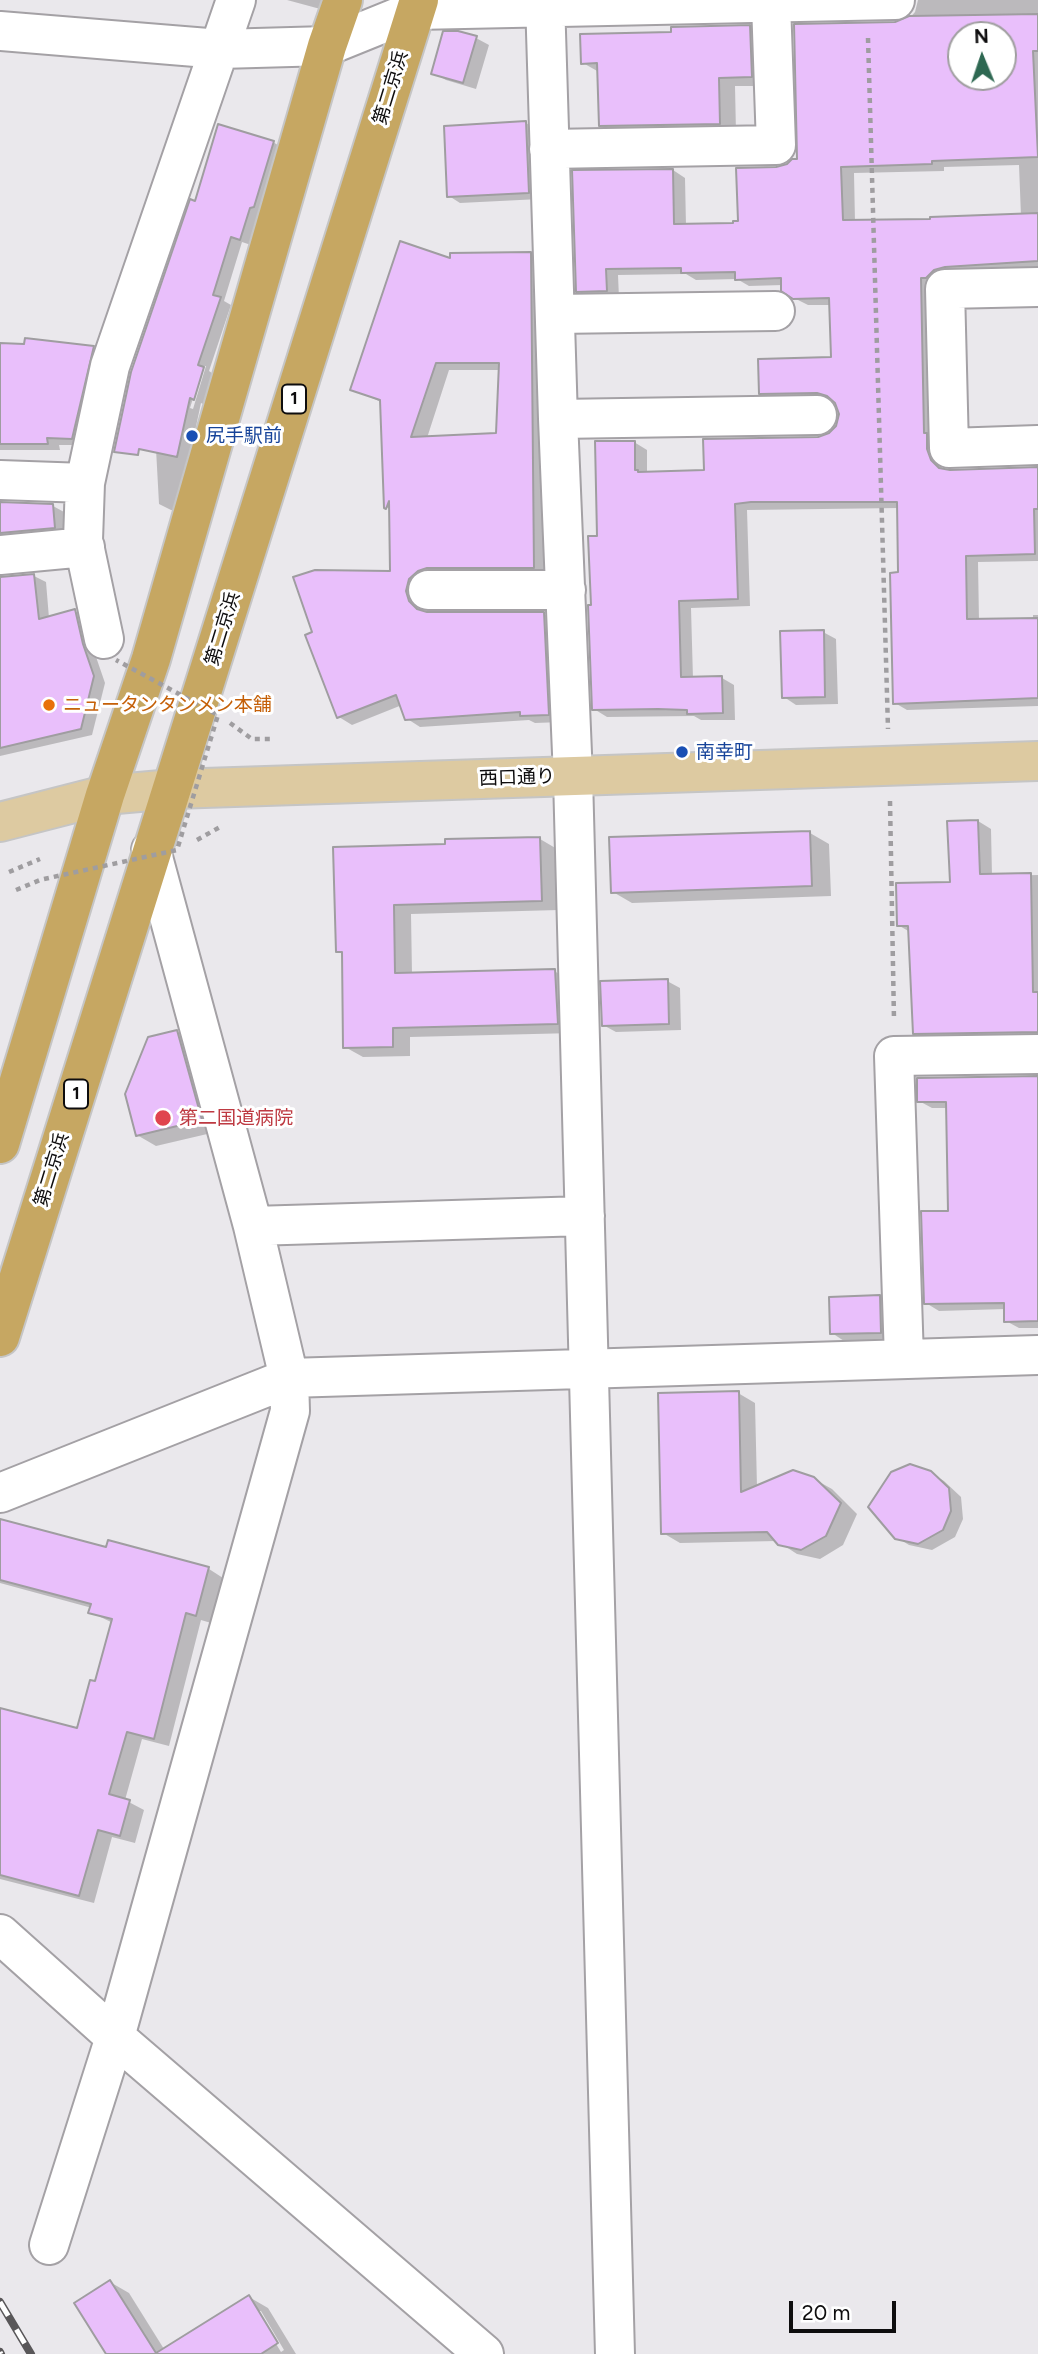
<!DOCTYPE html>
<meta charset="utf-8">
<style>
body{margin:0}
#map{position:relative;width:1038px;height:2354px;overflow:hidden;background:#eae8ec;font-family:Figtree,sans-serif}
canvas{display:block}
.north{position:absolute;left:947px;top:21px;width:70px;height:70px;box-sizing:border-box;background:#fff;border:2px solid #9f9e9f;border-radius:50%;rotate:358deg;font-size:19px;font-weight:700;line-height:28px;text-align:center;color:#0e0d0e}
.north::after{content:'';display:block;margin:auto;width:24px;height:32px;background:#2e6852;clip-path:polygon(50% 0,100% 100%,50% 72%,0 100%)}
.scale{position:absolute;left:789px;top:2301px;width:107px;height:32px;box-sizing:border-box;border:4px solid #0e0d0e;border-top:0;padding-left:9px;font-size:21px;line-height:24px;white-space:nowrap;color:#0e0d0e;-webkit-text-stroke:5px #fff;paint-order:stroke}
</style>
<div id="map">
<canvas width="1038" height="2354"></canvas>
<div class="north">N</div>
<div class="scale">20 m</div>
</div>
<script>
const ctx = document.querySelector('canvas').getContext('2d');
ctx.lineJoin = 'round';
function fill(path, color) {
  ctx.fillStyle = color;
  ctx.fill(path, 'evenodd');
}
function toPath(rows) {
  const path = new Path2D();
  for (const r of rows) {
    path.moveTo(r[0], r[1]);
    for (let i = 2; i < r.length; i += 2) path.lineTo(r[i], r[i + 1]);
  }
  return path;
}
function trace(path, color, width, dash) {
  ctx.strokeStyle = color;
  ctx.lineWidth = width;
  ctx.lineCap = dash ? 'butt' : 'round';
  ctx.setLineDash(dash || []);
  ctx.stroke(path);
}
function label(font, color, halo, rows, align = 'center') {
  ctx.font = font + ' Figtree,"Noto Sans JP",sans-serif';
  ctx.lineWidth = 6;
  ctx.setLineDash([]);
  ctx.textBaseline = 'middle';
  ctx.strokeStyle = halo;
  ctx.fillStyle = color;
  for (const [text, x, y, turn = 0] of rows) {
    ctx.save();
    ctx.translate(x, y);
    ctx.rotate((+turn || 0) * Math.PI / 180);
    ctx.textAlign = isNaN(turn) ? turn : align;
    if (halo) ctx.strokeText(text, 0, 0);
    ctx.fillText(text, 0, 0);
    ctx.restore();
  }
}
const shadow = toPath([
 [287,0,327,0,324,10],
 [918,0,1038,0,1038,268,958,274,939,442,942,468,945,470,1038,469,1038,561,978,562,979,621,1033,620,1033,615,1038,615,1038,706,907,710,895,703,900,574,899,508,747,510,750,606,691,608,693,679,722,678,734,685,735,720,701,720,694,716,607,717,594,709,592,607,598,538,634,442,647,450,647,474,705,472,830,435,838,426,841,415,835,400,774,400,761,393,832,358,831,305,808,305,794,298,783,285,749,286,737,279,696,280,686,274,618,275,619,298,590,298,578,291,673,170,685,178,686,226,735,225,739,222,777,169,799,161,896,24,908,20,915,12],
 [961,35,1003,35,1003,77,961,77],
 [1019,165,1021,216,855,222,854,173,944,171,944,167],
 [749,27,766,36,768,86,735,86,736,133,617,135,601,125,599,72,583,63,673,34],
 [476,38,489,45,476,89,446,80,433,73],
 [526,123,537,130,540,199,460,203,449,196],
 [273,142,284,149,251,245,242,242,224,301,231,305,209,371,215,375,205,405,201,403,178,511,171,510,159,504,156,449,129,449,196,203],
 [203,366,206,366,193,409,190,408],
 [530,254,544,262,547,575,419,599,425,613,544,614,557,622,562,722,535,723,529,720,420,727,406,718,402,705,352,725,339,717,391,573,391,510,386,507,381,402,352,389,452,261],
 [449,370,500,370,497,434,427,438],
 [0,344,93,348,106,355,85,445,59,445,60,450,0,450],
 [0,504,53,506,64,512,66,534,0,543],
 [34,576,46,582,49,618,75,611,86,618,94,651,105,683,92,735,0,756,0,578],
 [823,632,836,639,838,704,796,705,784,697],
 [978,821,991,829,992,876,1038,875,1038,1039,927,1040,915,1033,910,932,898,925,952,884],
 [810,833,829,844,831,896,632,903,613,892],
 [540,839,557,849,559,910,411,914,412,974,554,971,572,981,575,1033,410,1037,410,1056,363,1057,345,1047,343,954,337,951,447,846],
 [667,981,680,988,681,1030,616,1032,603,1025],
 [177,1031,196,1042,220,1131,156,1146,137,1135],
 [1038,1078,1038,1328,1019,1328,1006,1321,1006,1309,939,1311,926,1303,950,1212,948,1108,932,1108,919,1101],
 [880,1297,892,1305,894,1339,844,1341,832,1333],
 [738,1393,755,1403,757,1487,814,1479,832,1489,857,1514,843,1545,820,1559,797,1554,777,1541,680,1543,663,1533],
 [931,1473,944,1481,961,1497,963,1519,955,1537,932,1550,909,1545,896,1537],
 [0,1521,107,1549,109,1543,209,1569,223,1578,211,1623,201,1620,169,1746,142,1739,125,1800,144,1810,135,1843,112,1837,94,1903,0,1879,0,1710,78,1731,96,1683,113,1623,90,1612,92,1608,0,1583],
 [110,2282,129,2293,164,2349,249,2297,268,2308,296,2354,108,2354],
 [256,2311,261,2311,284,2350,281,2352]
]);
const building = toPath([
 [1038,14,1038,51,1033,51,1038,157,932,161,932,164,841,167,843,220,930,219,930,217,1038,213,1038,261,945,267,934,270,926,278,921,278,924,433,927,433,927,449,931,460,939,468,950,470,1038,467,1038,509,1034,509,1035,554,966,556,967,619,1038,618,1038,698,893,704,890,573,898,572,897,502,751,502,735,504,738,599,679,601,681,677,722,676,723,713,687,714,687,710,658,709,592,710,588,605,591,605,588,536,597,536,595,441,635,441,635,470,638,470,638,472,704,470,703,439,818,437,829,433,836,426,839,414,835,403,827,396,817,393,759,394,758,359,831,357,829,298,793,299,781,291,781,278,735,280,735,272,681,273,681,268,606,269,607,291,576,292,572,170,673,169,674,224,733,223,733,221,738,221,736,168,776,167,787,164,792,159,797,159,794,24,895,22,909,16,1038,14],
 [961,35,1003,35,1003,77,961,77,961,35],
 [750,25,752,77,719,78,720,124,599,126,597,63,581,64,580,34,671,32,671,27,750,25],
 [443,31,458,31,477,36,463,83,431,74,443,31],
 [526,121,529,193,447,197,444,126,526,121],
 [218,124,274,141,254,207,250,208,240,240,231,237,213,295,221,297,198,365,204,367,194,400,190,398,177,457,139,449,138,455,114,452,131,372,190,199,195,201,218,124],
 [400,241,450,258,450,253,531,252,534,568,427,568,418,571,409,579,406,591,409,601,417,609,427,612,544,612,549,715,520,716,520,712,405,720,396,695,337,718,305,635,312,632,293,577,315,570,390,571,389,501,386,509,384,508,380,400,350,390,400,241],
 [436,363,499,363,496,433,411,437,436,363],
 [25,338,94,346,72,439,47,438,48,444,0,444,0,343,24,344,25,338],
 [0,502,53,504,55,528,0,533,0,502],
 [34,574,39,619,75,609,83,644,94,676,81,729,0,748,0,577,34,574],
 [824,630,825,697,782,698,780,631,824,630],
 [978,820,980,874,1031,873,1033,992,1038,992,1038,1032,913,1034,908,926,897,926,896,883,950,882,947,821,978,820],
 [810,831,812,886,611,893,609,837,810,831],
 [540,837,542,901,394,905,395,973,555,969,558,1024,393,1028,393,1047,343,1048,342,952,336,952,333,847,445,844,445,839,540,837],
 [668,979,669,1024,602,1026,600,981,668,979],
 [177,1030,202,1120,136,1136,125,1094,148,1037,177,1030],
 [1038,1076,1038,1321,1004,1322,1004,1303,924,1304,921,1211,948,1211,946,1102,917,1102,917,1078,1038,1076],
 [880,1295,881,1333,830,1334,829,1297,880,1295],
 [739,1391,741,1492,793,1470,814,1477,841,1503,826,1536,801,1550,778,1545,767,1532,661,1534,658,1393,739,1391],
 [910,1464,931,1471,949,1488,951,1511,943,1530,918,1544,895,1539,868,1507,891,1472,910,1464],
 [0,1519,106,1547,108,1540,209,1567,196,1616,186,1613,154,1739,127,1732,109,1794,130,1800,120,1836,98,1830,79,1896,0,1875,0,1708,77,1728,90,1680,95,1681,112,1619,88,1613,91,1604,0,1580,0,1519],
 [110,2280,156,2353,249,2295,278,2343,261,2354,106,2354,74,2303,110,2280]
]);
const path = toPath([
 [868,38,888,729],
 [230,723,252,739,273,739],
 [890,801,894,1020],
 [197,840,220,827],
 [9,872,40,859],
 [16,890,40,880]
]);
const minor = toPath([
 [545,0,558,419,573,777,615,2354],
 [0,31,220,49,327,46,416,10,895,0],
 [549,149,776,145,771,3],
 [1038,287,945,289,949,448,1038,445],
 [555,314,775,311],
 [558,419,817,415],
 [0,480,85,483],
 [0,555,85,547],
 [428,590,566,590],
 [104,639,83,540,85,483,110,366,236,0],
 [253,1226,585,1216],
 [904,1359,894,1056,1038,1054],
 [0,1493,289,1378,1038,1355],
 [0,1934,115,2037,484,2354],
 [49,2245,115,2037,290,1411,289,1378,253,1226,151,850]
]);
const major = toPath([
 [0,822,105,795,173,789,1038,761]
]);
const highway = toPath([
 [0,1144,105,795,151,659,327,46,343,0],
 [0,1337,419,0]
]);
const rail = toPath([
 [0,2302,31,2354],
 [0,2352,1,2354]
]);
const pathBridge = toPath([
 [44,879,177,850,218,715,116,660]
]);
const markers = [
 [192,436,7,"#1a4fb4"],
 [49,705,7,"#e8710a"],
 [682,752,7,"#1a4fb4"],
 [163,1118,9,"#e0444e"]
];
const shields = [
 [294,399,24],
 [76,1094,24]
];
const shieldNames = [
 ["1",294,399],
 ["1",76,1094]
];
const streetNames = [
 ["第二京浜",391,88,-73],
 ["第二京浜",223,629,-73],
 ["西口通り",517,778,-2],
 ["第二京浜",52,1170,-73]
];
const transitNames = [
 ["尻手駅前",206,436],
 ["南幸町",696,752]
];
const foodNames = [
 ["ニュータンタンメン本舗",63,705]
];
const healthNames = [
 ["第二国道病院",179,1118]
];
fill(shadow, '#0003');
fill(building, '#e9bffb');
trace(building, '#9f9da0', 2);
trace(minor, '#a4a1a5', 42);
trace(major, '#c5c5c5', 42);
trace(highway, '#c5c5c5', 42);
trace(path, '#9f9da0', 4.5, [5, 5]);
trace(minor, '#fff', 38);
trace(major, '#ddcaa1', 38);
trace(highway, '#c6a762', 38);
trace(rail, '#595759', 8);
trace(rail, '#fff', 5, [16]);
trace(pathBridge, '#9f9da0', 4.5, [5, 5]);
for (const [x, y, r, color] of markers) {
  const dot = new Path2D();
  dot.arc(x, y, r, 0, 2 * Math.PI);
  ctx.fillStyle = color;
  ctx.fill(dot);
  trace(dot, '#fff', 2.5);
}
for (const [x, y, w] of shields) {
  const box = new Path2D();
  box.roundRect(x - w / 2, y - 14.5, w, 29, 5);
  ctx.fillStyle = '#fff';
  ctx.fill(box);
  trace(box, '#0e0d0e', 2);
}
label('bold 18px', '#0e0d0e', null, shieldNames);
label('19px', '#0e0d0e', '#fff', streetNames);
label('19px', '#164399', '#fff', transitNames, 'left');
label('19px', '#c56008', '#fff', foodNames, 'left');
label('19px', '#be3a42', '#fff', healthNames, 'left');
</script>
